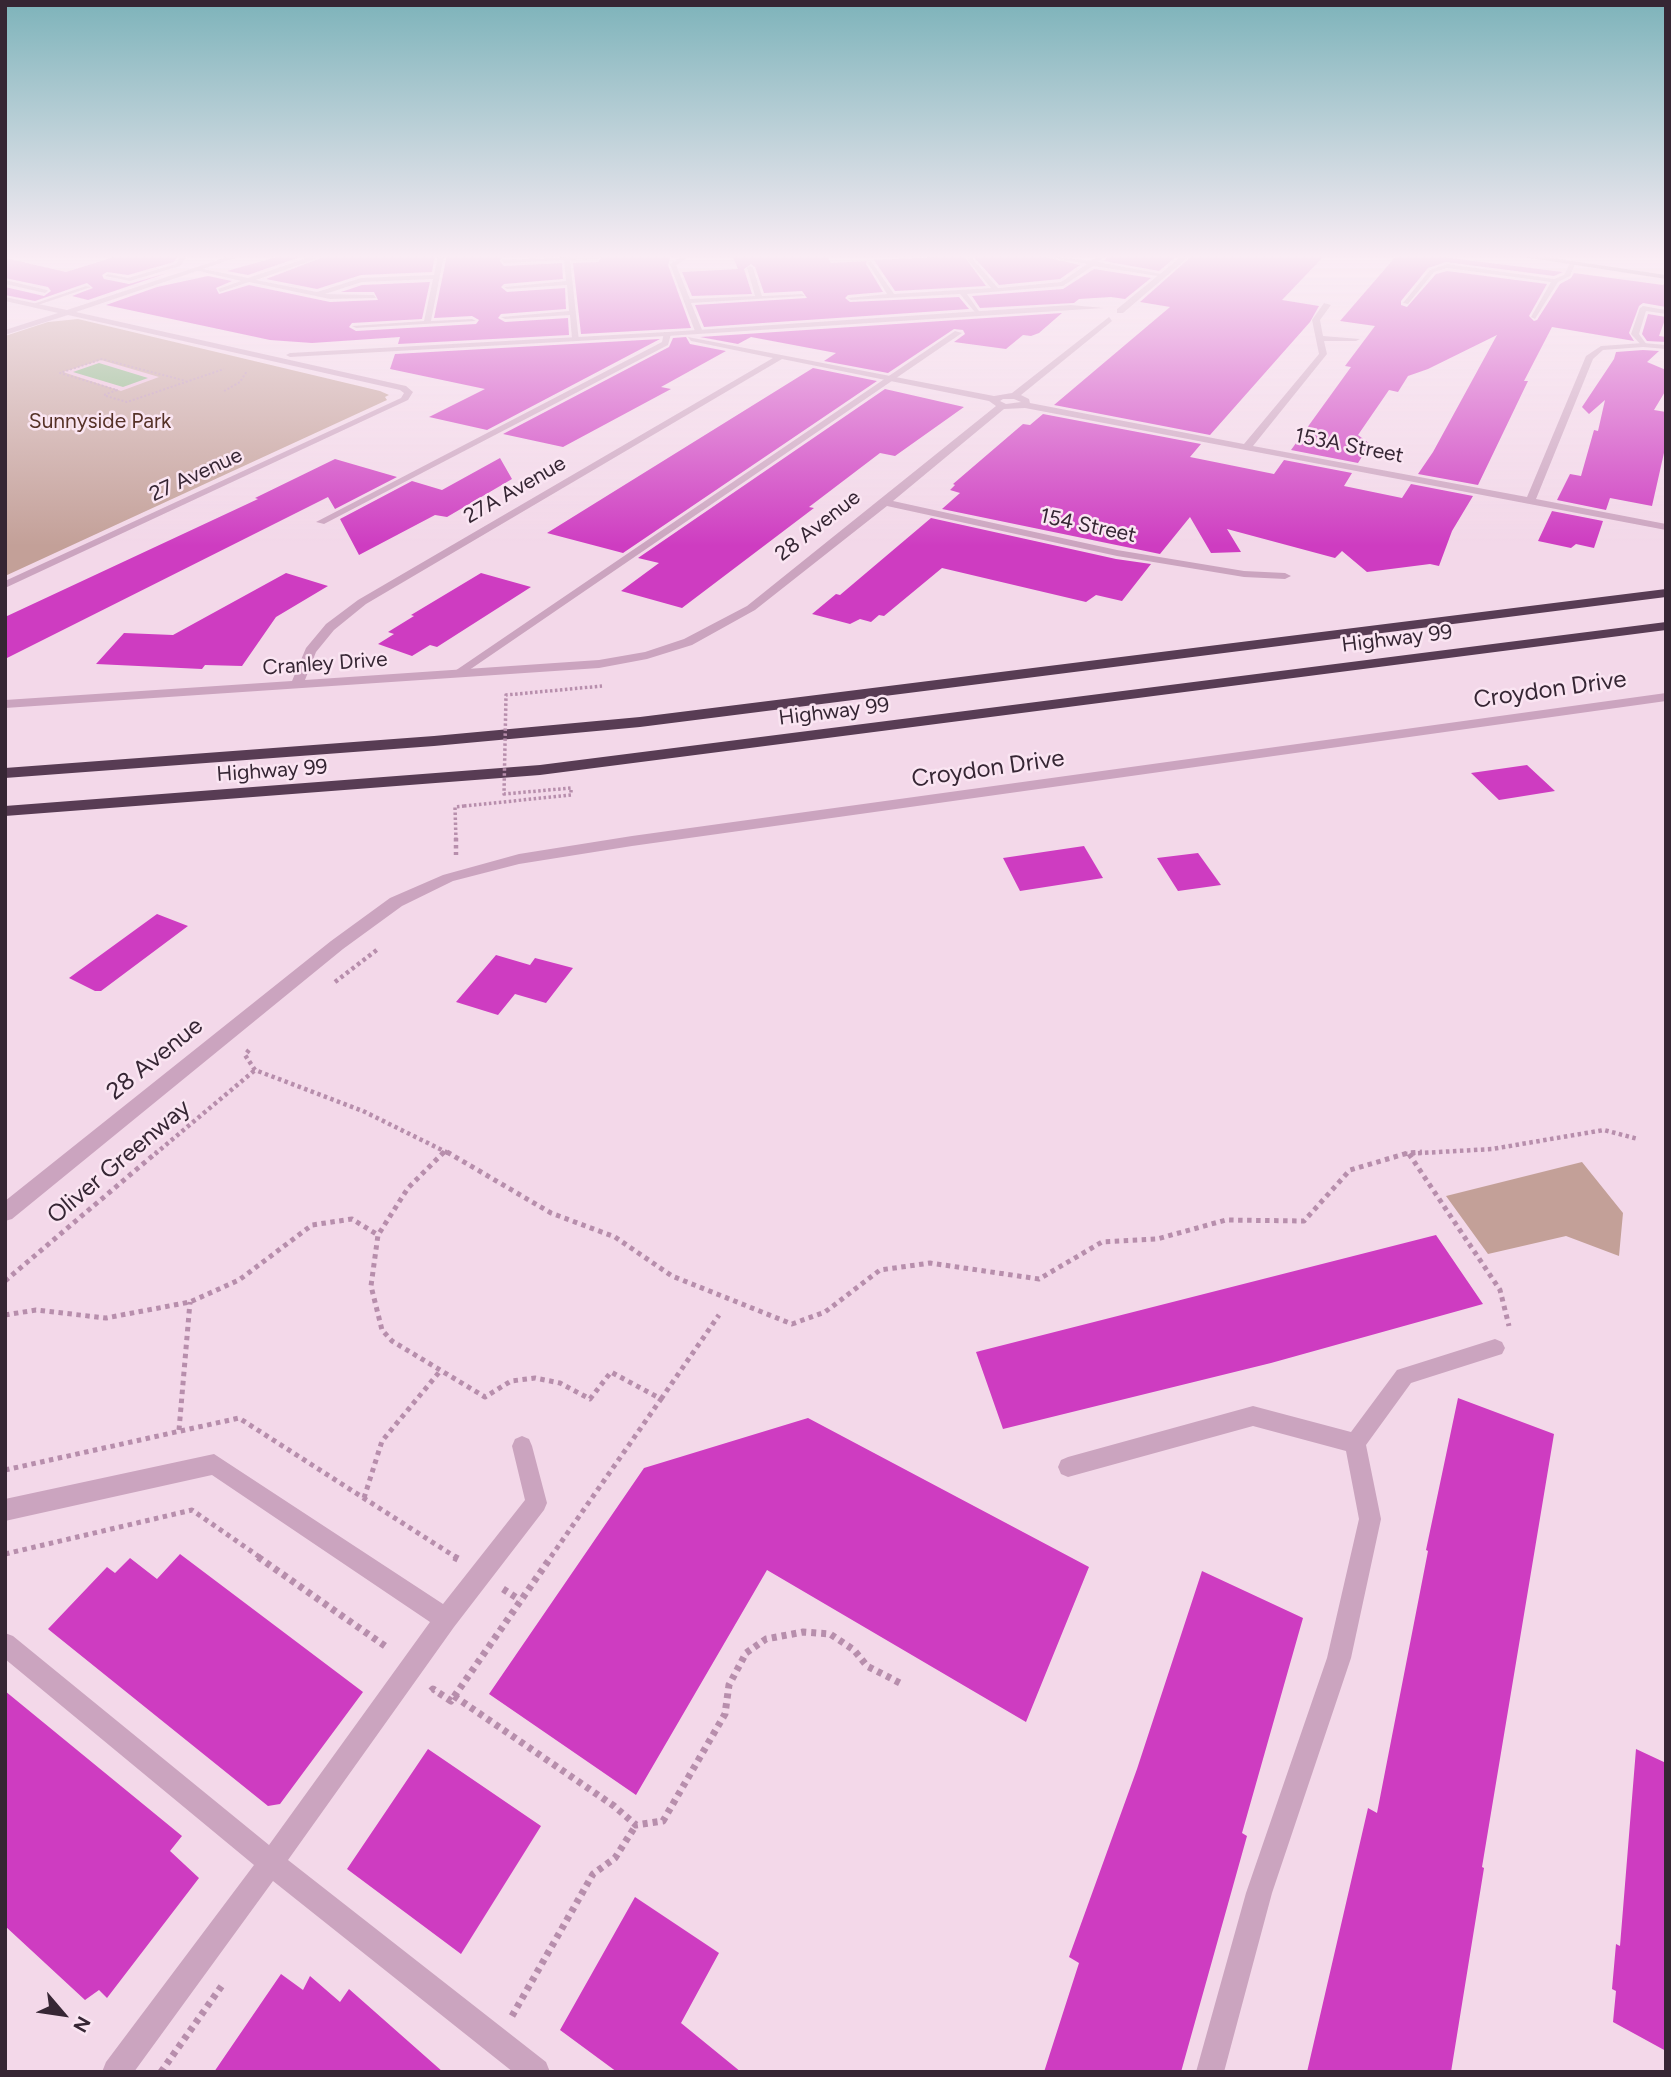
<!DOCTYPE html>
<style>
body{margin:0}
#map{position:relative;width:1671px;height:2077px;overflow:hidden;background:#f3d8e9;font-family:Figtree,sans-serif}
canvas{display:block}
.frame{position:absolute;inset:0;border:7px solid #362634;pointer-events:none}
.north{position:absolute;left:28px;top:1979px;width:70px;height:70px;-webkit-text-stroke:5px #fae5f2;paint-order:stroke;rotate:119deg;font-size:19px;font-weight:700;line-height:28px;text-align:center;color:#362634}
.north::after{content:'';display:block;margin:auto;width:24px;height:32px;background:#362634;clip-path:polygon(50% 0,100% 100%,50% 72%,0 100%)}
</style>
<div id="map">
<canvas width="1671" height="2077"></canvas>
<div class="frame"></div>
<div class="north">N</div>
</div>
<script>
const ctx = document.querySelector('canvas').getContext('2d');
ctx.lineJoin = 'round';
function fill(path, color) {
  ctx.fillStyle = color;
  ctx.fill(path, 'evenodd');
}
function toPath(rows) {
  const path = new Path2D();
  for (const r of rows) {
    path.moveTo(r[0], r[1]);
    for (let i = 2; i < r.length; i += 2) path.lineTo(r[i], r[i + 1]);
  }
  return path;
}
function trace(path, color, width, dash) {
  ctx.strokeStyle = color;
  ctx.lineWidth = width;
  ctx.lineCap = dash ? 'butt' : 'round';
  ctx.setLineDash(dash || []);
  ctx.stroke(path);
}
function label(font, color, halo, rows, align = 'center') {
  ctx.font = font + ' Figtree,sans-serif';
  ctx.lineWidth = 5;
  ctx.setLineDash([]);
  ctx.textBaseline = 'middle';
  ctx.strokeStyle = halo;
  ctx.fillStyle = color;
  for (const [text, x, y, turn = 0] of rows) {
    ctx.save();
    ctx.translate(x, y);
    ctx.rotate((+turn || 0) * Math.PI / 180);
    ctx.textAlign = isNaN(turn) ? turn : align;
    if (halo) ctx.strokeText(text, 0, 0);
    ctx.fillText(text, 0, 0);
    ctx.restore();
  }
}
const green = toPath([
 [78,319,380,391,389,395,385,397,387,400,5,576,5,336,48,322],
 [1582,1162,1623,1213,1619,1256,1566,1236,1488,1254,1446,1196]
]);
const plaza = toPath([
 [101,360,159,377,121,391,63,372]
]);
const water = toPath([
 [99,363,148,378,123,387,73,372]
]);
const building = toPath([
 [121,255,179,255,174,262,128,275,107,272,102,275,104,279,129,284,167,273,88,300,72,296,93,288,87,283,35,301,5,295,5,287,44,296,51,291,48,287,5,278,5,258,66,272],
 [284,255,306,255,248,275,227,271],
 [329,255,354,257,435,255,432,272,361,275,317,289,266,279],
 [447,255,549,255,502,257,500,261,504,266,562,263,563,279,504,284,501,287,507,292,565,288,566,309,501,314,498,318,505,322,568,318,569,335,398,344,400,337,312,343,270,340,106,305,157,287,208,276,232,281,216,288,219,294,249,285,330,302,378,300,374,292,341,292,362,285,430,282,422,319,352,323,349,327,356,331,476,324,479,320,472,316,434,318],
 [603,255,671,255,668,265,691,328,581,334,573,263,598,262],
 [732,255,826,255,831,263,867,261,866,264,883,292,848,295,845,298,850,302,959,297,969,309,704,327,695,305,807,298,802,291,764,293,755,267,751,264,744,269,752,294,692,296,682,272,738,269],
 [976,255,1035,255,1080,265,1060,279,999,285,973,256],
 [1109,255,1178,255,1159,271,1104,261],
 [1193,255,1325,255,1282,300,1319,306,1310,322,1210,435,1054,405,1170,307,1140,302],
 [1397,255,1426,255,1563,272,1554,276,1446,262,1428,268,1401,301,1401,305,1407,307,1436,274,1447,271,1547,284,1529,316,1534,321,1537,320,1560,284,1571,278,1574,273,1663,285,1666,282,1666,307,1643,303,1639,306,1629,333,1634,341,1552,327,1524,381,1528,381,1478,485,1418,474,1433,452,1497,335,1428,369,1408,376,1398,392,1389,390,1358,435,1370,444,1358,463,1291,450,1351,367,1345,366,1375,326,1340,321],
 [964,256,986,286,895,291,874,260],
 [1094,269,1151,278,1125,299,1111,297,1079,299,1074,303,980,308,972,296,1063,289],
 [1062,313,1039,333,1031,336,1023,335,1006,349,954,342,965,334,963,330,954,329,888,373,824,361,836,353,751,337,738,344,700,337],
 [1648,314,1666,317,1659,336,1666,337,1666,342,1647,341,1642,334],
 [686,337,690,344,726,351,661,387,671,389,563,447,503,434,669,347,673,338],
 [660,339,487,430,429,417,485,389,390,369,395,354],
 [1643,350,1659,351,1647,362,1666,370,1666,390,1654,410,1666,412,1666,444,1652,506,1610,498,1606,510,1557,500,1570,474,1581,476,1594,430,1598,431,1605,400,1589,414,1582,407,1614,359,1616,352],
 [813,368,877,381,623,553,547,533],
 [885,389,964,407,895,456,880,453,809,507,814,508,682,608,621,591,659,563,638,558],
 [1043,414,1201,444,1190,457,1274,474,1284,460,1352,473,1344,486,1402,498,1411,484,1473,496,1452,531,1439,566,1430,564,1367,572,1342,551,1335,558,1227,529,1241,552,1211,553,1190,517,1160,554,942,509,960,493,950,490,955,485,953,484,1023,424,1030,425],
 [500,458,512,479,447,517,435,515,359,555,340,519,412,481,442,490],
 [335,459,397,477,335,509,328,497,5,659,5,617,258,499,255,498],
 [1552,511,1603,521,1594,548,1576,544,1571,548,1538,541],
 [931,518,1116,559,1151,564,1122,601,1096,595,1086,602,942,568,884,616,879,615,871,622,860,619,850,624,812,614,836,594,840,595],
 [286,573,328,586,276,617,242,666,205,665,202,669,96,664,124,633,173,635],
 [481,573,531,587,437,647,430,645,412,656,378,644,394,634,388,632,414,616,411,615],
 [1527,765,1555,791,1499,800,1471,773],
 [1084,846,1103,878,1020,891,1003,858],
 [1198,853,1221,885,1178,891,1157,858],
 [157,914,188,926,101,991,95,991,69,978],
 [496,955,530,965,535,958,573,968,546,1003,515,994,498,1015,456,1002],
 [1436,1235,1483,1304,1271,1363,1003,1429,976,1352],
 [1458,1398,1554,1434,1482,1867,1484,1868,1451,2072,1307,2072,1368,1808,1377,1813,1428,1551,1426,1550],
 [808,1418,1089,1567,1026,1722,767,1570,636,1795,489,1694,644,1468],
 [180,1554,363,1692,280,1804,268,1806,48,1629,107,1567,115,1573,130,1558,157,1579],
 [1202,1571,1303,1618,1242,1833,1247,1836,1181,2072,1044,2072,1079,1963,1069,1957,1137,1769],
 [5,1691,182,1836,170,1851,199,1878,107,1998,99,1990,85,2000,5,1926],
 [428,1749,541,1826,461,1954,347,1869],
 [1636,1749,1666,1763,1666,2051,1613,2022,1616,1991,1612,1989,1616,1944,1620,1946],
 [635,1897,719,1953,681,2023,741,2072,617,2072,560,2030],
 [281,1974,303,1990,310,1976,340,2002,349,1989,443,2072,214,2072]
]);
const pathFar4 = toPath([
 [224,391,240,382,247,371],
 [104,395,117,390,60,373,102,359,186,381],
 [106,396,127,402,224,369]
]);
const pathFar3 = toPath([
 [456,840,455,807,464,806]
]);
const pathFar2 = toPath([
 [456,838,456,855],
 [335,982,378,949],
 [249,1050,245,1055,255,1070,363,1111,450,1154],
 [155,1154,255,1070],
 [442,1154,445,1151],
 [1404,1154,1492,1149,1604,1130,1638,1139]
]);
const pathFar1 = toPath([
 [444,1152,408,1188,378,1235,371,1286,382,1330,392,1341,485,1397,511,1381,535,1378,560,1383,590,1399,611,1372,661,1399,550,1558],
 [447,1152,551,1213,615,1237,672,1276,792,1324,825,1312,880,1270,930,1263,1039,1279,1102,1242,1157,1239,1226,1220,1304,1221,1350,1170,1408,1153,1422,1152],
 [1409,1154,1500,1290,1509,1326],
 [5,1281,157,1152],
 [5,1315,36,1310,106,1318,190,1302,239,1280,312,1225,352,1219,378,1235],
 [661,1399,719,1315],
 [179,1430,190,1302],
 [5,1470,239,1418,457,1558],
 [364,1498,382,1441,441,1370],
 [5,1554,192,1510,261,1558]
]);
const path = toPath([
 [258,1557,385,1646],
 [454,1557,458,1559],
 [503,1589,520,1600],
 [431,1691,433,1689,451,1701,551,1557],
 [454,1696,614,1806,636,1825,663,1821,725,1714,729,1685,746,1653,766,1639,803,1632,830,1634,854,1650,867,1666,900,1683],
 [512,2016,593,1874,615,1858,636,1825],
 [161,2072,223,1984]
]);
const service = toPath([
 [182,255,188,255,180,266,130,281,105,276,108,274,128,278,176,264,182,255],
 [316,255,327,255,256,280,317,292,361,278,434,275,438,255,444,255,431,321,472,319,476,321,356,328,352,326,424,321,433,279,362,282,325,294,374,295,376,298,330,299,249,282,220,292,218,289,241,281,195,270,198,268,248,278,316,255],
 [684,255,692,255,676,265,690,299,755,296,747,268,750,266,753,268,762,296,802,294,805,296,691,303,703,332,696,334,670,264,684,255],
 [967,255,970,256,998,288,1061,282,1087,264,1037,255,1091,261,1099,255,1107,255,1098,262,1167,275,1164,277,1093,266,1063,286,967,294,981,314,978,316,960,294,851,300,848,298,887,294,868,263,871,261,894,294,991,288,966,258,967,255],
 [600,256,598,259,570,260,579,341,572,339,570,315,505,319,501,317,569,311,567,285,507,289,504,287,566,281,564,260,504,263,502,260,600,256],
 [1570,263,1575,264,1570,276,1558,282,1535,319,1531,317,1551,282,1447,268,1434,272,1408,304,1403,303,1430,270,1447,264,1554,279,1564,275,1570,263],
 [5,280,47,290,48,291,45,293,5,284,5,280],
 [86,286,91,287,35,306,30,305,86,286],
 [1643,306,1666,310,1666,314,1646,311,1639,334,1647,345,1643,347,1631,334,1640,308,1643,306],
 [955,331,962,333,459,677,449,675,955,331],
 [664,332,671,334,668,345,324,524,316,522,662,342,664,332],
 [1495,1339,1502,1342,1505,1348,1502,1354,1411,1383,1366,1445,1381,1519,1351,1658,1272,1893,1224,2072,1196,2072,1246,1893,1327,1658,1359,1519,1346,1451,1253,1426,1068,1477,1061,1474,1058,1467,1061,1460,1068,1457,1253,1406,1351,1432,1397,1370,1495,1339],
 [522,1436,529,1439,532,1446,547,1503,544,1510,454,1627,288,1860,546,2062,550,2072,513,2072,273,1881,134,2072,102,2072,106,2062,254,1865,5,1659,5,1633,13,1636,269,1845,430,1622,212,1475,5,1521,5,1499,214,1454,443,1604,525,1500,512,1446,515,1439,522,1436]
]);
const minor = toPath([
 [233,255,244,255,76,312,406,386,413,392,408,400,5,588,5,581,401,398,404,393,400,390,68,315,5,335,5,330,58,313,5,301,5,297,67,310,233,255],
 [1183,255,1191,255,1123,313,1117,313,1117,309,1183,255],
 [1324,303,1331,305,1320,320,1323,336,1360,339,1356,341,1324,341,1327,354,1253,446,1527,497,1586,356,1601,346,1643,343,1666,345,1666,349,1643,347,1603,350,1593,359,1536,499,1666,524,1666,530,1025,408,1004,409,893,501,1117,550,1244,571,1285,573,1291,576,1285,579,1244,577,1117,556,887,506,755,610,692,645,647,659,599,668,5,708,5,700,292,681,306,648,326,624,358,600,773,358,691,341,688,337,994,396,1012,393,1109,317,1112,321,1021,395,1029,399,1030,403,1244,444,1319,354,1312,320,1324,303],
 [782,359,989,401,996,406,747,606,684,639,645,652,599,660,305,680,316,652,334,630,366,604,782,359],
 [1003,399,1014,399,1021,402,1006,404,1000,401,1003,399],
 [1071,305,1104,308,667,336,290,357,286,355,290,353,667,332,1071,305]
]);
const tertiary = toPath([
 [1666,693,1666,701,632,846,519,864,453,881,402,906,343,949,12,1219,5,1221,5,1201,331,941,390,898,443,875,519,854,632,836,1666,693]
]);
const secondary = toPath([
 [1511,255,1532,255,1666,275,1666,279,1511,255]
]);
const motorway = toPath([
 [1666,589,1666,597,640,727,434,746,5,778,5,768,434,736,640,717,1666,589],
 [1666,622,1666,630,540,775,5,816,5,806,540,765,1666,622]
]);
const pathBridge = toPath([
 [464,806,571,795,571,788,504,794,506,695,602,686]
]);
const farParknames = [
 ["Sunnyside Park",100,422]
];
const farStreetnames = [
 ["153A Street",1349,446,11],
 ["27 Avenue",196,475,-25],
 ["27A Avenue",515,490,-30],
 ["28 Avenue",818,526,-38],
 ["154 Street",1088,526,12],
 ["Highway 99",1397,639,-7],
 ["Cranley Drive",325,664,-4],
 ["Highway 99",834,712,-7],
 ["Highway 99",272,771,-4]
];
const streetNames = [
 ["Croydon Drive",1550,690,-8],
 ["Croydon Drive",988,769,-8],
 ["28 Avenue",155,1059,-39],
 ["Oliver Greenway",119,1162,-40]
];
fill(green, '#c3a098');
fill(plaza, '#ecbeda');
fill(water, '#7cb276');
fill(building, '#ce3cc1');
trace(pathFar4, '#b78eac', 2, [2, 2]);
trace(pathFar3, '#b78eac', 3.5, [2.5, 2.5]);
trace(pathFar2, '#b78eac', 4.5, [3.5, 3.5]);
trace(pathFar1, '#b78eac', 5, [4.5, 4.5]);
trace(path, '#b78eac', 7, [5, 5]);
fill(service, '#cba4bf');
fill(minor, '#cba4bf');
fill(tertiary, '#cba4bf');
fill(secondary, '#9f7596');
fill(motorway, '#583c54');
trace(pathBridge, '#b78eac', 3.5, [2.5, 2.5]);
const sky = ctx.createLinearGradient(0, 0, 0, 546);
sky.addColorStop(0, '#7db3ba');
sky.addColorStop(0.47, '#faedf5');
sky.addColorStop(1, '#faedf500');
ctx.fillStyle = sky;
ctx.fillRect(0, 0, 1671, 546);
label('21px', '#563228', '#fae5f2', farParknames);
label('21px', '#362634', '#fae5f2', farStreetnames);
label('24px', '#362634', '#fae5f2', streetNames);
</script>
